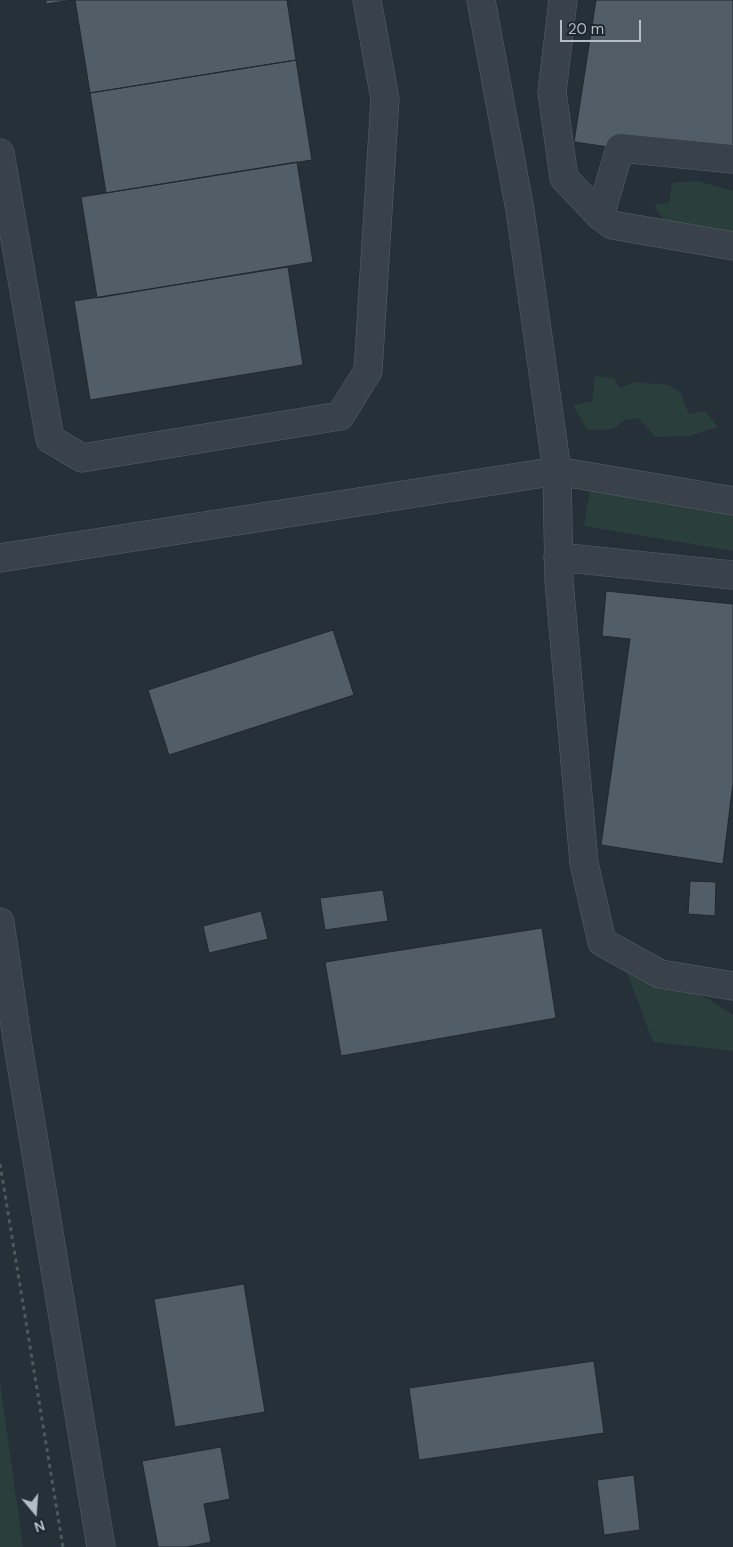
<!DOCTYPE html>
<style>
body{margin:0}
#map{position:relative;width:733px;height:1547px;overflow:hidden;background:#253039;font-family:"DM Sans",sans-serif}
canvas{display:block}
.north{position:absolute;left:10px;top:1487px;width:50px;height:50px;-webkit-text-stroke:4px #1e272e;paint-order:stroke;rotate:162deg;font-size:14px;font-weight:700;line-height:20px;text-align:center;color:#b4bdc5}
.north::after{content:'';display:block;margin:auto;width:18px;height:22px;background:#b4bdc5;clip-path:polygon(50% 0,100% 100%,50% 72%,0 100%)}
.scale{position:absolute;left:560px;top:20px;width:81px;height:22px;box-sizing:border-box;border:2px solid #b4bdc5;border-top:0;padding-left:6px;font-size:15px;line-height:18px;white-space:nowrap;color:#b4bdc5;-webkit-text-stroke:4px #1e272e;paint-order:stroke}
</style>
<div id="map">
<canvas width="733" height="1547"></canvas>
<div class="north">N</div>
<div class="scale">20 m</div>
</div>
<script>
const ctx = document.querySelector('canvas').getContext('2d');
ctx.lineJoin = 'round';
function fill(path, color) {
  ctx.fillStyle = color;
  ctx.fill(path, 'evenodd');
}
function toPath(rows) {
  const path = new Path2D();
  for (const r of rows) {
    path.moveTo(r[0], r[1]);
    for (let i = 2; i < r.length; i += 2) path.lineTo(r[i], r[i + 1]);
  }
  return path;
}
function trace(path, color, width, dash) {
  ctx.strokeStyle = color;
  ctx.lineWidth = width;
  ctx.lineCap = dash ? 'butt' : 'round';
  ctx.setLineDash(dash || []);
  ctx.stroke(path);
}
const green = toPath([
 [697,181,733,191,733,246,668,228,654,205,669,202,672,183],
 [595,376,614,378,620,388,635,382,668,385,680,392,689,414,705,411,718,427,689,436,656,437,638,418,625,420,613,429,587,430,573,405,592,401],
 [592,477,733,506,733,551,584,526],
 [624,964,708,999,733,1015,733,1051,653,1042],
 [0,1382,23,1547,0,1547]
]);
const building = toPath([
 [46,0,73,0,46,4,46,0],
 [75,0,287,0,296,60,90,93,75,0],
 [596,0,733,0,733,165,574,142,596,0],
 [296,60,312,160,106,193,90,93,296,60],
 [297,162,313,262,97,298,81,197,297,162],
 [288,267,303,365,90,400,74,301,288,267],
 [606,591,733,604,733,783,723,864,601,845,630,639,602,636,606,591],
 [333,630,354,695,169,755,148,690,333,630],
 [690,881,716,882,715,916,688,914,690,881],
 [383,890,388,921,325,930,320,898,383,890],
 [261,911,268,939,209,953,203,926,261,911],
 [542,928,556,1018,341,1056,325,962,542,928],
 [244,1284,265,1412,175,1427,154,1299,244,1284],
 [594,1361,604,1433,419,1460,409,1388,594,1361],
 [221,1447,230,1499,204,1504,211,1542,186,1547,158,1547,142,1461,221,1447],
 [634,1475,640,1530,604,1535,597,1480,634,1475]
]);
const path = toPath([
 [0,1164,63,1547]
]);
const minor = toPath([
 [481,0,520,210,557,471,559,581,584,863,602,942,660,974,733,986],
 [563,0,552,92,564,178,600,216,612,225,733,246],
 [0,153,50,439,82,458,340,416,368,371,385,99,367,0],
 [600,216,620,148,733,159],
 [558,557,733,575],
 [0,558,557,471,733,501],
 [0,922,18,1045,101,1547]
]);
fill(green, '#2a3e3b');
fill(building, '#515d67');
trace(building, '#202930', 1);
trace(minor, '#576067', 29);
trace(path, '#495b5a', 3, [4, 4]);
trace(minor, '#39424a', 28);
</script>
